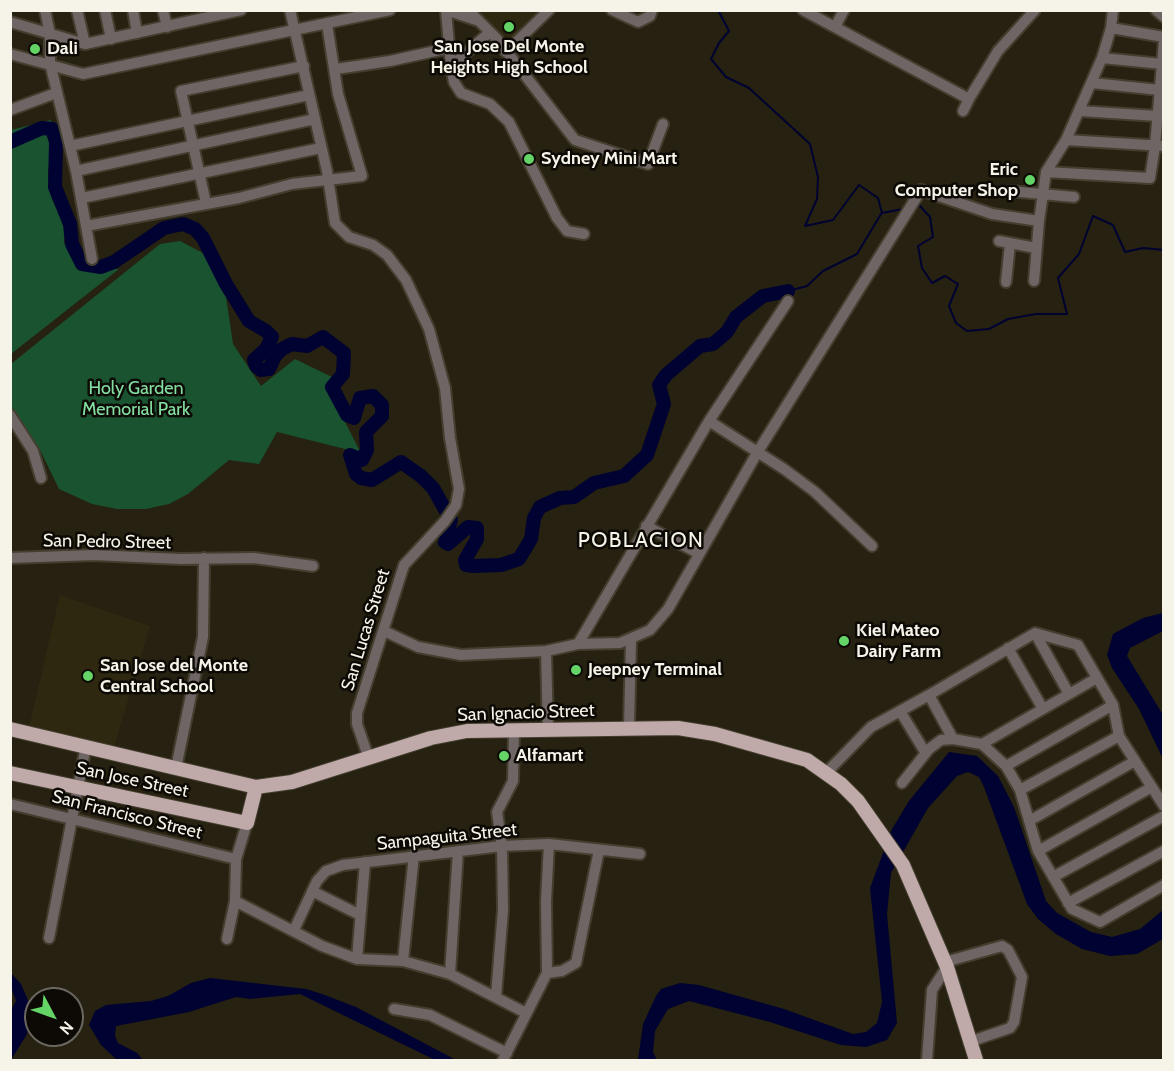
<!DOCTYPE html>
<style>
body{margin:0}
#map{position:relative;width:1174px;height:1071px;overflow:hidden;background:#262110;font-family:Cabin,sans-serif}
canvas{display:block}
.frame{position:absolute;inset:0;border:12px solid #f6f3e8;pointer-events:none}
.north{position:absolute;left:24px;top:987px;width:60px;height:60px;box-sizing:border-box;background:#0d0a05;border:2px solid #6a6760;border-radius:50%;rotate:131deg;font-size:16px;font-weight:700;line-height:24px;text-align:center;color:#f6f3e8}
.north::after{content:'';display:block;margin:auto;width:21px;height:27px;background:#65d467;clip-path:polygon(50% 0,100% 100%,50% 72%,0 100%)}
</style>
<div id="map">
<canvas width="1174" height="1071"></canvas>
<div class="frame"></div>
<div class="north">N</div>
</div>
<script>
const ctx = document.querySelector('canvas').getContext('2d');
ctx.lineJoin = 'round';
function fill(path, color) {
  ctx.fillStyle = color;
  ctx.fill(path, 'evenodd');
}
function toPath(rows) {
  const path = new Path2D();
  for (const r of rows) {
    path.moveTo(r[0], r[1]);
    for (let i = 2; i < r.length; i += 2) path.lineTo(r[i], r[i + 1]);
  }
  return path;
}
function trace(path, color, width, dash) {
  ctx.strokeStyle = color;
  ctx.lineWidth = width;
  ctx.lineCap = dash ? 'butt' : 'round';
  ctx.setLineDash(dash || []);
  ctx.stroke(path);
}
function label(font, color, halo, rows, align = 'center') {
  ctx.font = font + ' Cabin,sans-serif';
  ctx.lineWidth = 5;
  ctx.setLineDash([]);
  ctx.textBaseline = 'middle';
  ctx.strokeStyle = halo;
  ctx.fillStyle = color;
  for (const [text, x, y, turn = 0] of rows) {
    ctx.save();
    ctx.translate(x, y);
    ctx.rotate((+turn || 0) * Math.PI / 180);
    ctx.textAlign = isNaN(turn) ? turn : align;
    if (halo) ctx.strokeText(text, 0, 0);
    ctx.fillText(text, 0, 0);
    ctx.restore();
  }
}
const built = toPath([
 [475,11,544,11,509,44],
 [60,595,150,626,114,747,29,727]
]);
const green = toPath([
 [51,120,53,142,48,172,52,199,58,211,67,218,64,243,80,268,119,269,11,354,11,130],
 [180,241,203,253,225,290,233,344,261,386,295,359,332,377,329,391,361,453,277,432,259,464,229,460,188,494,169,504,146,509,117,509,92,504,59,489,40,450,11,407,11,364,160,244]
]);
const water = toPath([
 [1163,613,1163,631,1130,648,1127,656,1163,715,1163,759,1139,709,1112,668,1107,655,1113,634,1143,618],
 [949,752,977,756,998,776,1014,807,1046,901,1057,913,1091,932,1112,937,1140,929,1163,910,1163,939,1137,954,1110,956,1082,949,1056,934,1038,919,1027,904,984,787,979,777,968,772,957,776,928,808,891,873,887,914,897,1023,887,1040,866,1047,841,1045,770,1022,689,1001,668,1009,655,1031,653,1052,657,1060,638,1060,643,1024,656,996,661,989,680,983,699,985,784,1009,853,1034,866,1032,877,1023,882,1002,870,888,892,829,909,801],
 [11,973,21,984,30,1005,27,1034,11,1060,11,1010,16,1001,11,987],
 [210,978,306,989,322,994,356,1007,456,1060,435,1060,300,994,250,999,236,997,189,1012,116,1026,115,1036,118,1043,137,1053,143,1060,117,1060,101,1045,89,1025,95,1011,106,1005,151,1001,168,996,191,983]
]);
const stream = toPath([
 [718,10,729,31,719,43,711,59,726,77,749,88,810,144,818,177,817,199,805,226,833,220,859,185,878,198,882,213,903,209],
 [915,207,920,206,930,217,933,237,918,246,922,268,932,283,945,276,958,284,949,306,956,323,967,331,989,329,1008,319,1036,314,1067,314,1058,278,1079,254,1093,216,1113,225,1125,252,1143,248,1164,250],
 [788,291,807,286,823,271,857,254,881,214]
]);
const river = toPath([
 [10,142,42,128,52,129,56,142,55,187,70,224,72,244,82,264,101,267,114,262,164,228,183,224,195,229,203,238,226,284,249,321,266,331,272,337,266,349,254,360,256,366,261,370,269,369,275,356,282,349,292,344,307,346,323,337,344,353,343,374,332,387,347,415,354,418,360,398,373,396,382,405,382,416,366,432,367,450,362,460,350,455,356,474,361,478,372,480,401,462,421,476,433,488,451,520,445,542,448,544,468,527,477,528,477,539,465,560,466,565,473,566,501,565,519,559,531,539,534,518,540,507,560,498,574,497,594,483,624,476,647,455,664,404,659,385,666,375,700,346,713,344,727,332,736,317,763,296,788,291]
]);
const minor = toPath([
 [45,10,50,34,50,63,76,171,92,259],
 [77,10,85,44],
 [105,10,111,39],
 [133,10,137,33],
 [163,10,167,27],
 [290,10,327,171,335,223,349,237,373,245,387,255,406,280,429,329,445,388,450,438,459,489,456,505,445,521,404,565,357,713,357,724,369,759],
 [446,10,476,20],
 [468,10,497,39,575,140,648,164,663,124],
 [612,10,638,22,650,16,652,10],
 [803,10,969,99,998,51,1035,10],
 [1156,10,1164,17],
 [446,11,451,66,454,82,461,93,490,104,509,122,557,218,567,231,584,234],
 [10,22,85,44,241,10],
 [835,27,844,10],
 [1111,28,1164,37],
 [506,52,549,10],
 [10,54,83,74,390,10],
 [1102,58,1162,64],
 [451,66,490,32],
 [336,69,390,61,449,48],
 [1092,83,1160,90],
 [10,110,56,93],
 [963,111,969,99],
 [1080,111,1158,116],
 [1066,140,1102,58,1111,28,1113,10],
 [70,146,309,95],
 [76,171,315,119],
 [1046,172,1150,178,1155,146,1164,40],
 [1010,191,1074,197],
 [82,198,321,148],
 [206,203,181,91,304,66],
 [1039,221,1046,172,1066,140,1164,146],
 [86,226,239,198,292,184,362,176,338,94,327,24],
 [999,241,1036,248],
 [1006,282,1010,244],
 [10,415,33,451,41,478],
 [709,421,784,469,815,492,872,546],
 [646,526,698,553],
 [10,558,94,555,180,559,254,558,313,566],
 [384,631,418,647,461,655,546,651,578,644,620,643,650,630,668,609,757,453,921,190,992,214,1039,221,1034,281],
 [1035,633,1069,694],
 [578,644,709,421,788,301],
 [1008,648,1043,709],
 [546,651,548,731],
 [929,695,1035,633,1078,645,1113,705,1119,736,1164,806],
 [900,711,925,752],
 [629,728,631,640],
 [982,744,1097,678],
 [1006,766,1113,705],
 [176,768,203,637,204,558],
 [827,772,871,727,929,695,953,739,982,744,1006,766,1020,790,1038,851,1072,909,1100,922,1164,885],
 [902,783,929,749,941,740,953,739],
 [1020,790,1119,736],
 [10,804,236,859],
 [1029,821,1135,761],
 [1038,851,1152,787],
 [1053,877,1164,816],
 [312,891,360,915],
 [235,901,322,946,357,959,403,961,450,974,526,1013],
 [1068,903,1164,851],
 [294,930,317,881,326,871,343,865,502,846,549,844,640,854],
 [49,938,86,746],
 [227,939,235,901,236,859,247,823],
 [357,959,365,862],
 [403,961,414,855],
 [945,962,1002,946,1008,950,1022,977,1014,1022,1010,1028,969,1042],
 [547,973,562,971,576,963,599,850],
 [450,974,458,851],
 [496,996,503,910,502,846,497,812,513,781,514,731],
 [394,1009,430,1015,507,1053],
 [503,1060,547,973,546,901,549,844],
 [927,1060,932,990,947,967]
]);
const major = toPath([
 [10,729,256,787,292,782,431,738,467,731,678,728,715,734,807,760,841,784,858,801,903,865,947,967,976,1060],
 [10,773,247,823,256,787]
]);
const markers = [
 [509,27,6,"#65d467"],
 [35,49,6,"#65d467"],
 [529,159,6,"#65d467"],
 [1030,180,6,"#65d467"],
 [844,641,6,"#65d467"],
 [576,670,6,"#65d467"],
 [88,676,6,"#65d467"],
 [504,756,6,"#65d467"]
];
const poiNames = [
 ["San Jose Del Monte",509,47,"center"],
 ["Heights High School",509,68,"center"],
 ["Dali",47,49],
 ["Sydney Mini Mart",541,159],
 ["Eric",1018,170,"right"],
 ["Computer Shop",1018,191,"right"],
 ["Kiel Mateo",856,631],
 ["Dairy Farm",856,652],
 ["San Jose del Monte",100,666],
 ["Central School",100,687],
 ["Jeepney Terminal",588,670],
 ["Alfamart",516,756]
];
const parkNames = [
 ["Holy Garden",136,389],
 ["Memorial Park",136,410]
];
const streetNames = [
 ["San Pedro Street",107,542,1],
 ["San Lucas Street",366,630,-73],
 ["San Ignacio Street",526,713,-2],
 ["San Jose Street",132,780,12],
 ["San Francisco Street",127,815,14],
 ["Sampaguita Street",447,837,-6]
];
const quarterNames = [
 ["POBLACION",641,541]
];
fill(built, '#2f2810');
fill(green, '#195330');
fill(water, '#000231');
trace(stream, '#000231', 2);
trace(river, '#000231', 14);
trace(minor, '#433e2e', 14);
trace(major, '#433e2e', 16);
trace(minor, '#6f6565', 10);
trace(major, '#bfa9a9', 14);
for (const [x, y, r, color] of markers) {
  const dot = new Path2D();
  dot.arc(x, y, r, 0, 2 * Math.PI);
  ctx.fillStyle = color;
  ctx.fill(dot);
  trace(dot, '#0d0a05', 2);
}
label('bold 18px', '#f6f3e8', '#0d0a05', poiNames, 'left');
label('18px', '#84e0a2', '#0d0a05', parkNames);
label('18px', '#f6f3e8', '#0d0a05', streetNames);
ctx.letterSpacing = '1.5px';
label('21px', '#f6f3e8', '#0d0a05', quarterNames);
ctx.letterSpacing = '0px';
</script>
